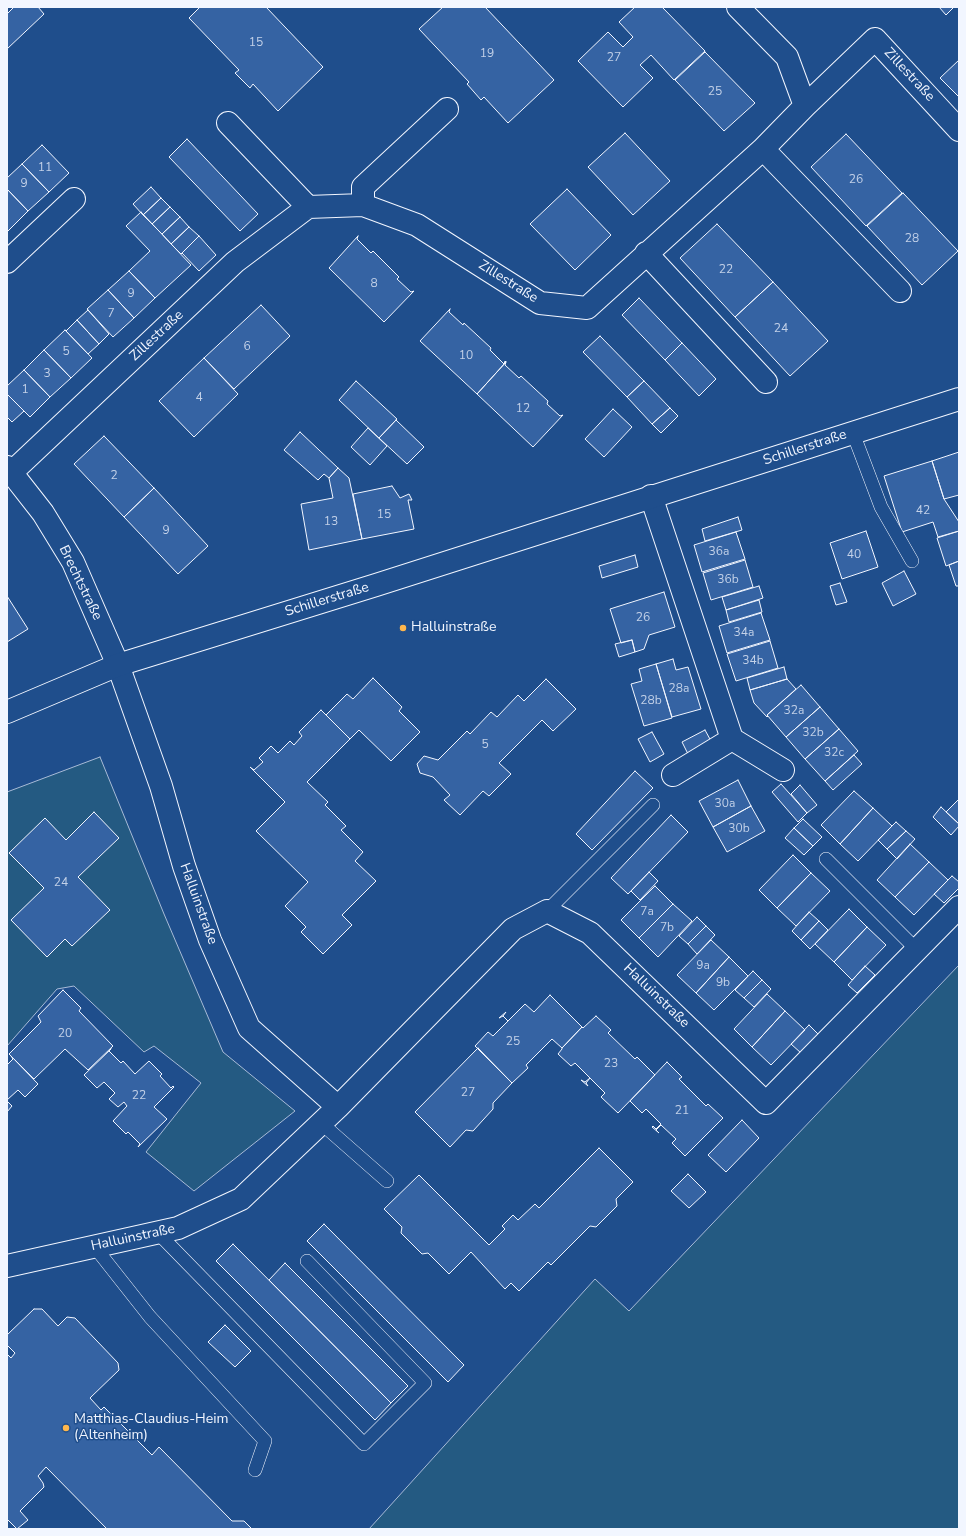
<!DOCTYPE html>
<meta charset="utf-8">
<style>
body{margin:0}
#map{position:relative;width:966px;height:1536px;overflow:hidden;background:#1f4e8c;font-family:"Nunito Sans",sans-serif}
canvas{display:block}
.frame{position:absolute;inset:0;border:8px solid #f2f6ff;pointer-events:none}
</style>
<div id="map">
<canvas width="966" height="1536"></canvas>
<div class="frame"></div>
</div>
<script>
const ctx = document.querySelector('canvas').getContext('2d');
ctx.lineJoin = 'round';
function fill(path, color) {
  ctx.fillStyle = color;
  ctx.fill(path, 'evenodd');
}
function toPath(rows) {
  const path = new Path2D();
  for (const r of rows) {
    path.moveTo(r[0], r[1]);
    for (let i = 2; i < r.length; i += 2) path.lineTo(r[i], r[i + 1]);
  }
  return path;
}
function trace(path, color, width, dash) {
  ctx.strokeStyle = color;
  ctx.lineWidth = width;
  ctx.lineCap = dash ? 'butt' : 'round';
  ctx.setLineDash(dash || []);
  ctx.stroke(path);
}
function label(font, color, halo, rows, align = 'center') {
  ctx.font = font + ' "Nunito Sans",sans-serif';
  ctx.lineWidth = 3;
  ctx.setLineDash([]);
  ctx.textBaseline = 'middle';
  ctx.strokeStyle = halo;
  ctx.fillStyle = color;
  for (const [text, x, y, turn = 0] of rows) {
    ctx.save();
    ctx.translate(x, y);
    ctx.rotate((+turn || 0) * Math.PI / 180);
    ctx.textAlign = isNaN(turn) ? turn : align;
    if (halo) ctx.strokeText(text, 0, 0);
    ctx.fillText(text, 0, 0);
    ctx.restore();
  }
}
const green = toPath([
 [100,757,164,914,223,1052,295,1111,194,1191,146,1152,201,1083,154,1046,144,1052,74,986,57,989,7,1046,7,792,100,757],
 [959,965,959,1529,369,1529,595,1279,629,1311,959,965]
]);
const building = toPath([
 [14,7,38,7,44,14,7,49,7,14,14,7],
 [200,7,266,7,323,67,278,111,253,84,250,88,235,73,239,70,189,18,200,7],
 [443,7,485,7,554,80,508,123,484,97,481,100,467,84,469,82,419,29,443,7],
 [635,7,662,7,705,51,674,80,651,55,640,65,653,78,623,107,578,61,608,32,623,47,633,37,619,22,635,7],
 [939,7,954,7,946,15,939,7],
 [705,52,755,103,724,131,675,80,705,52],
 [959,60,959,97,940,78,959,60],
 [625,133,670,181,633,215,588,167,625,133],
 [846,134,902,193,866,226,811,167,846,134],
 [187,139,258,214,240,231,169,157,187,139],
 [42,145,69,173,49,192,22,164,42,145],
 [22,164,49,192,28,211,7,189,7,178,22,164],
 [151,187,161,198,143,215,133,204,151,187],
 [7,189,28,211,8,231,7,231,7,189],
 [567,189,611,235,575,270,530,224,567,189],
 [903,193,958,251,922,285,867,226,903,193],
 [161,198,170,207,152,224,143,215,161,198],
 [170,207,180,217,162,234,152,224,170,207],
 [141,212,191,265,155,298,129,271,150,251,126,226,141,212],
 [180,217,189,227,171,244,162,234,180,217],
 [717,224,773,282,735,317,680,258,717,224],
 [189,227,199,236,181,254,171,244,189,227],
 [199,236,216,255,199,271,182,253,199,236],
 [358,236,357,239,371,253,373,251,399,277,397,279,411,292,414,291,384,322,329,268,358,236],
 [129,271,155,298,134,318,108,290,129,271],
 [773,282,828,341,790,376,735,317,773,282],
 [108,290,134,318,113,337,87,309,108,290],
 [639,298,682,343,665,360,622,315,639,298],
 [261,305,290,336,234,389,204,358,261,305],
 [450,309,449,312,463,325,464,323,491,348,490,350,504,364,505,361,506,362,477,394,420,341,450,309],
 [88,310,109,334,99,344,77,320,88,310],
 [77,320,99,344,88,354,66,331,77,320],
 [65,330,92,358,71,378,44,350,65,330],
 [600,336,644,381,627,397,583,352,600,336],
 [682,343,716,379,699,396,665,360,682,343],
 [44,350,71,378,50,397,24,370,44,350],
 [204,358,238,394,194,437,159,401,204,358],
 [506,362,505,365,519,378,521,376,548,401,547,404,560,416,563,415,533,447,477,394,506,362],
 [24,370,50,397,30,417,7,394,7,386,24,370],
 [356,381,397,419,379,438,339,400,356,381],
 [644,381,670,408,652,424,627,397,644,381],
 [7,394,24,411,12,422,7,417,7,394],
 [670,408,678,416,661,433,652,424,670,408],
 [613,409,632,427,604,457,585,439,613,409],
 [396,420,424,447,407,464,379,438,396,420],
 [368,428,387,446,370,465,351,447,368,428],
 [300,432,338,468,329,478,324,474,318,480,284,450,300,432],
 [104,436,154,488,124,517,74,464,104,436],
 [959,452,959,495,944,499,932,461,959,452],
 [932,461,944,499,959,522,959,531,938,537,933,522,902,532,884,476,932,461],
 [338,468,349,478,362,539,309,550,301,504,333,498,329,478,338,468],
 [392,486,400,498,409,494,412,500,408,500,414,529,362,539,353,494,392,486],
 [154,488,208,546,178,574,124,517,154,488],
 [738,517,742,530,705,541,702,529,738,517],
 [866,531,878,567,842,579,830,543,866,531],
 [959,531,959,561,946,566,937,538,959,531],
 [736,532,745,559,702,572,694,545,736,532],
 [635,555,638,567,602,578,599,566,635,555],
 [745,560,753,587,711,600,703,573,745,560],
 [959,561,959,586,956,586,949,565,959,561],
 [904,571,916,594,893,606,882,583,904,571],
 [840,583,847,602,836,605,830,586,840,583],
 [759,586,763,598,726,610,722,597,759,586],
 [664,592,675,627,649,635,644,649,635,652,632,640,621,643,610,609,664,592],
 [7,596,28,629,7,642,7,596],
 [759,600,762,612,729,622,726,610,759,600],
 [761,613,770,640,727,653,719,626,761,613],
 [632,640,635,652,619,657,615,644,632,640],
 [770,641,778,668,736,681,727,654,770,641],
 [673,659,676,670,688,667,701,709,672,717,656,664,673,659],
 [656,664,672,718,644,726,631,684,642,681,639,669,656,664],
 [784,667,787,679,750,690,747,678,784,667],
 [373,678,402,707,399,711,420,732,391,761,359,730,350,739,326,715,347,694,353,699,373,678],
 [546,679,576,709,553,731,542,720,499,763,511,774,489,796,483,791,460,815,444,800,450,795,433,777,420,773,417,764,424,756,438,760,467,731,470,734,491,712,497,717,518,695,524,701,546,679],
 [787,679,796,689,767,715,768,716,767,717,754,703,750,690,787,679],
 [801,685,820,707,786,737,767,715,801,685],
 [820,707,839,729,805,759,786,737,820,707],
 [321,710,350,739,307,782,328,802,325,805,346,826,341,830,363,852,355,861,376,881,342,915,352,925,323,954,301,932,306,927,285,906,308,882,256,831,285,802,250,767,254,770,263,762,259,758,271,746,278,753,290,741,294,745,302,736,299,732,321,710],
 [839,729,858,751,825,781,805,759,839,729],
 [705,730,711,741,688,754,682,742,705,730],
 [652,732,664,754,650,762,638,739,652,732],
 [854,755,862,764,833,790,825,781,854,755],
 [635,771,653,788,592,850,576,834,635,771],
 [738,780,751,806,713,827,699,801,738,780],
 [781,784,807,813,798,822,772,792,781,784],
 [800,785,817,805,807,813,791,794,800,785],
 [854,791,873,808,840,844,821,825,854,791],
 [959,799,959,824,946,812,959,799],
 [751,806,765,831,727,852,713,827,751,806],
 [941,807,959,824,959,826,951,835,933,817,941,807],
 [873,808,892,826,858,861,840,844,873,808],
 [94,812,119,838,78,877,110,910,72,946,65,939,47,957,11,920,44,888,9,853,45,818,66,840,94,812],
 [671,815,688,832,628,894,611,878,671,815],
 [803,819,822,837,813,846,794,828,803,819],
 [896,822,906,831,887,849,878,840,896,822],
 [794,828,813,846,804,855,785,838,794,828],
 [906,831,915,839,897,859,887,849,906,831],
 [910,844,929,862,895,897,877,880,910,844],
 [793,855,811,873,777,908,759,890,793,855],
 [929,862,948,880,914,915,895,897,929,862],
 [649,872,658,881,640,900,631,891,649,872],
 [811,873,830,891,796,926,777,908,811,873],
 [952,876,959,882,959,888,944,903,934,894,952,876],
 [655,886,673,904,639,938,621,920,655,886],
 [673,904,692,921,658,957,639,938,673,904],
 [849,909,867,927,834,962,815,944,849,909],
 [809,912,819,921,801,940,792,931,809,912],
 [697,917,706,926,688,944,679,936,697,917],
 [819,921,828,930,810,949,801,940,819,921],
 [706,926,715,935,697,954,688,944,706,926],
 [867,927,886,945,852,980,834,962,867,927],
 [711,940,729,957,696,993,677,975,711,940],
 [729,957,748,976,714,1010,696,993,729,957],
 [865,966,875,975,857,993,848,985,865,966],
 [753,971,762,980,744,998,735,990,753,971],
 [762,980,771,989,754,1007,744,998,762,980],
 [63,990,81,1008,79,1011,113,1046,88,1070,65,1049,34,1079,9,1054,41,1022,38,1016,63,990],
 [767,994,785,1011,752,1047,734,1029,767,994],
 [550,995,582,1027,562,1048,552,1039,526,1065,528,1068,512,1083,475,1046,488,1032,493,1036,508,1021,503,1016,499,1018,506,1012,503,1016,508,1021,525,1004,534,1012,550,995],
 [785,1011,805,1030,771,1065,752,1047,785,1011],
 [596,1016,611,1030,608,1033,635,1059,637,1057,655,1075,618,1113,601,1097,605,1093,590,1078,586,1083,588,1086,581,1080,585,1082,590,1078,575,1063,571,1066,558,1054,562,1049,562,1048,582,1027,583,1028,596,1016],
 [809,1025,818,1034,801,1053,791,1044,809,1025],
 [478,1048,512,1083,493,1103,493,1109,473,1131,466,1130,450,1147,415,1112,478,1048],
 [111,1049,109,1051,121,1063,123,1061,135,1074,149,1061,162,1074,160,1076,171,1088,173,1086,174,1087,154,1107,167,1119,138,1147,140,1144,128,1132,126,1134,113,1121,127,1106,124,1102,118,1107,109,1099,115,1093,104,1082,97,1088,84,1075,111,1049],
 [11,1056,38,1084,25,1097,18,1090,7,1100,7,1065,13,1059,11,1056],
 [667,1062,682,1077,679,1079,706,1106,708,1104,723,1118,685,1156,672,1143,676,1139,661,1125,656,1130,659,1133,652,1127,653,1126,656,1129,661,1124,646,1109,642,1113,630,1101,667,1062],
 [7,1101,12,1106,7,1112,7,1101],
 [742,1120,759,1138,726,1172,708,1155,742,1120],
 [599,1148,633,1182,616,1199,617,1206,596,1227,590,1226,551,1265,548,1262,519,1291,511,1283,505,1289,471,1252,449,1274,428,1253,422,1254,401,1233,402,1227,384,1209,419,1175,489,1245,505,1229,502,1226,513,1215,518,1220,535,1204,539,1208,599,1148],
 [688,1174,706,1192,689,1208,671,1191,688,1174],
 [324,1224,464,1365,448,1382,307,1241,324,1224],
 [233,1244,391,1403,375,1420,216,1261,233,1244],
 [285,1263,408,1386,391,1403,269,1280,285,1263],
 [34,1309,42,1309,58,1326,67,1317,75,1318,118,1363,119,1370,90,1398,101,1410,104,1407,152,1455,159,1447,232,1521,244,1521,252,1529,107,1529,46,1467,38,1476,43,1483,44,1487,20,1511,28,1520,17,1529,7,1519,7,1354,11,1358,15,1353,7,1345,7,1335,34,1309],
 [225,1325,251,1351,235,1367,208,1342,225,1325]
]);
const lane = toPath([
 [853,433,881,507,912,561],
 [826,859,917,950],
 [547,911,653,805],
 [321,1123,387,1181],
 [158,1233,364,1444,425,1383,307,1261],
 [94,1246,150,1317,265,1441,255,1470]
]);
const street = toPath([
 [738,7,787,57,805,106],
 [228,123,308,207],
 [763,149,900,291],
 [363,205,363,187,447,109],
 [646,253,766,382],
 [7,262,74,199],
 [7,467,43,513,73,562,118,665,161,786,184,866,210,940,249,1028,338,1107],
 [12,472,235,262,308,207,363,205,417,225,540,303,587,308,763,149,805,106,875,39,959,130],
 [651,496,732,739,673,775],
 [732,739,783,770],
 [7,1266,178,1228,241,1199,338,1107,513,929,547,911,590,933,766,1103,959,907]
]);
const secondary = toPath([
 [7,712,118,665,376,585,959,399]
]);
const markers = [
 [403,628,4,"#ffb74d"],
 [66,1428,4,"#ffb74d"]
];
const numberNames = [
 ["15",256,43],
 ["19",487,54],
 ["27",614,58],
 ["25",715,92],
 ["11",45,168],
 ["26",856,180],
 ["9",24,184],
 ["28",912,239],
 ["22",726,270],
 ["8",374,284],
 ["9",131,294],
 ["7",111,314],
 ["24",781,329],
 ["6",247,347],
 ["5",66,352],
 ["10",466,356],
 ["3",47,374],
 ["1",25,390],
 ["4",199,398],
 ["12",523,409],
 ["2",114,476],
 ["42",923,511],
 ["15",384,515],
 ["13",331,522],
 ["9",166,531],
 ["36a",719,552],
 ["40",854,555],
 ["36b",728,580],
 ["26",643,618],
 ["34a",744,633],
 ["34b",753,661],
 ["28a",679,689],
 ["28b",651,701],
 ["32a",794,711],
 ["32b",813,733],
 ["5",485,745],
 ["32c",834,753],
 ["30a",725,804],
 ["30b",739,829],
 ["24",61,883],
 ["7a",647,912],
 ["7b",667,928],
 ["9a",703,966],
 ["9b",723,983],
 ["20",65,1034],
 ["25",513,1042],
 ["23",611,1064],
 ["27",468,1093],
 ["22",139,1096],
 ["21",682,1111]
];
const streetNames = [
 ["Zillestraße",909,75,47],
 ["Zillestraße",508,282,32],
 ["Zillestraße",157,336,-43],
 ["Schillerstraße",805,448,-18],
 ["Brechtstraße",80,583,64],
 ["Schillerstraße",327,600,-17],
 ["Halluinstraße",198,904,70],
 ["Halluinstraße",656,996,44],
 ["Halluinstraße",133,1238,-12]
];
const poiNames = [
 ["Halluinstraße",411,628],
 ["Matthias-Claudius-Heim",74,1420],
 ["(Altenheim)",74,1436]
];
fill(green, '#245a82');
trace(green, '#a8bbd7', 1);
fill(building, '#3563a3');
trace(building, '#f2f6ff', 1);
trace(lane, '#f2f6ff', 14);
trace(street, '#f2f6ff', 24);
trace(secondary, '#f2f6ff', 24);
trace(lane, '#1f4e8c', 13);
trace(street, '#1f4e8c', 22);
trace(secondary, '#1f4e8c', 22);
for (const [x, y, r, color] of markers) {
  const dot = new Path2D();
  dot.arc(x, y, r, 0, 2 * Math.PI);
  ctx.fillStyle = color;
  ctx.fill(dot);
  trace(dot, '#1f4e8c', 1.5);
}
label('12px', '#c3d1e8', null, numberNames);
label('14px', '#f2f6ff', '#1f4e8c', streetNames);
label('14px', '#f2f6ff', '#1f4e8c', poiNames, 'left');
</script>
